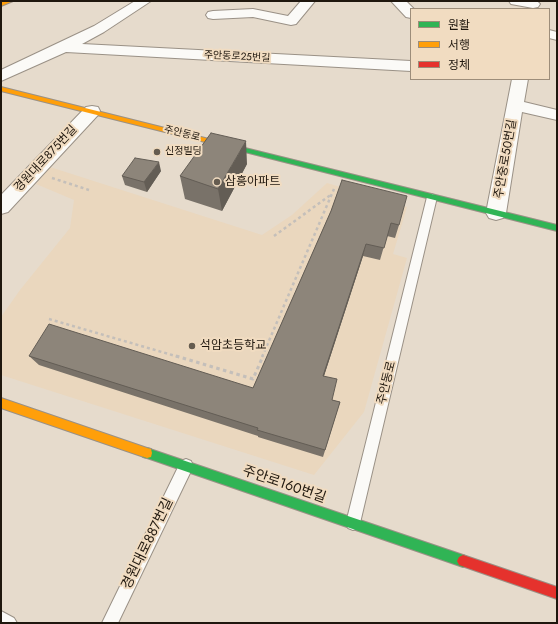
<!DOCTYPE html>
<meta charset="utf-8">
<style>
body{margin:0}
#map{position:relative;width:558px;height:624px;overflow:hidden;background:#e6dbcc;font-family:Jost,"Noto Sans KR",sans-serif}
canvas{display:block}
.frame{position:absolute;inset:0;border:2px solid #1f170e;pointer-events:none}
.legend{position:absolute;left:410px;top:8px;width:140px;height:72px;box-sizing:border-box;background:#f1dcc1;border:1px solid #9d8d79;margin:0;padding:5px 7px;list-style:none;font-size:12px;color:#1f170e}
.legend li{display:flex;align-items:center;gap:8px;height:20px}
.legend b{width:20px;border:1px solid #9d8d79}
</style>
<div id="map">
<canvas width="558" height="624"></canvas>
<div class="frame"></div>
<ul class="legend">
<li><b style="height:5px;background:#30b455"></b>원활</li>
<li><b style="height:5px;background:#ff9f0a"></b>서행</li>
<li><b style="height:5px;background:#e5322d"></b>정체</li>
</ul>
</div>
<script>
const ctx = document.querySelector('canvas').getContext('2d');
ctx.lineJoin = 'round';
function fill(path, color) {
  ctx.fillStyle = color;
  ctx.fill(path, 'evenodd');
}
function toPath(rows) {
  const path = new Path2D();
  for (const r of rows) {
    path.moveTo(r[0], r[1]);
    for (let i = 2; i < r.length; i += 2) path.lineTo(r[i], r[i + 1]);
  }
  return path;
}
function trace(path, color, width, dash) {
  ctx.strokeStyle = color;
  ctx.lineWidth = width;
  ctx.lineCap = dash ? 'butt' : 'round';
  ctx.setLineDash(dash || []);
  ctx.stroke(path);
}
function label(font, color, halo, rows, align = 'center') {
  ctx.font = font + ' Jost,"Noto Sans KR",sans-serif';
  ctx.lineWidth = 4;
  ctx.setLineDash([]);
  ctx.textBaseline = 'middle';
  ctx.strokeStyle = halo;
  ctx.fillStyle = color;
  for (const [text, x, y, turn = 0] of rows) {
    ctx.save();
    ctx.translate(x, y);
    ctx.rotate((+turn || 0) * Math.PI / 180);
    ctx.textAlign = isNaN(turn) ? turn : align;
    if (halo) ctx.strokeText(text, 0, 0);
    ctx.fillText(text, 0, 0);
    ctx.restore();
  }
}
const built = toPath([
 [50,167,262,235,292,215,327,183,407,207,393,254,407,258,364,412,314,475,1,375,1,317,20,290,70,228,74,200,36,184]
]);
const pathFar1 = toPath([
 [52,178,89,190],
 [274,236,332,194],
 [49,319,179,357],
 [262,357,334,189]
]);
const path = toPath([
 [176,356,253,379,263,356]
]);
const lane = toPath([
 [432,194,437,197,360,523,358,528,353,530,348,528,346,523,427,197,432,194],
 [186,459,191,461,193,466,191,471,118,623,102,623,181,461,186,459],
 [1,611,14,618,17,623,1,623,1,611]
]);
const street = toPath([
 [135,1,151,1,104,32,82,44,411,61,411,71,66,52,1,81,1,70,94,26,135,1],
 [301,1,315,1,296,24,291,25,253,17,213,19,208,18,206,15,208,12,213,11,253,9,288,16,301,1],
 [391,1,406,1,414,9,411,9,411,18,406,17,391,1],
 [509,1,537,1,540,4,538,7,533,8,511,4,509,1],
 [549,30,557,32,557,40,549,38,549,30],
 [512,79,528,79,524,102,557,110,557,120,522,112,506,213,503,218,496,220,489,218,486,213,512,79],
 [92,106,98,107,100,111,98,115,8,212,1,214,1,195,86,107,92,106]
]);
const fast = toPath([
 [234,146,237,146,557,225,557,231,237,150,234,150,234,146],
 [147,448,463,555,467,557,469,561,467,565,463,567,147,458,143,457,142,453,143,449,147,448]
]);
const slow = toPath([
 [5,1,13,1,1,6,1,2,5,1],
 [1,87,237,146,241,148,237,150,1,91,1,87],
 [1,398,147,448,151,449,152,453,151,457,147,458,1,408,1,398]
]);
const jam = toPath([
 [463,555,557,587,557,599,459,565,457,561,459,557,463,555]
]);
const wall = toPath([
 [247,164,222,211,185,199,180,176],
 [161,171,147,192,125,185,122,176],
 [342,180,399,225,395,238,387,236,380,260,363,256,324,376,332,400,340,402,323,457,258,437,258,436,39,365,29,356,253,388,331,211]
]);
const shadedWall = toPath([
 [246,141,247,164,222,211,218,189],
 [159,162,161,171,147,192,144,182],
 [366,244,363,256,321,385,323,376]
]);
const building = toPath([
 [211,133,246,141,218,189,180,176,211,133],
 [135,158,159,162,144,182,122,176,135,158],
 [342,180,407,196,399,225,391,223,384,248,366,244,323,376,337,379,332,400,340,402,325,450,257,430,258,428,29,356,49,324,253,388,331,211,342,180]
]);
const markers = [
 [157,152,4,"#655c50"],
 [217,182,4,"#655c50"],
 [192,346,4,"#655c50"]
];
const farStreetnames = [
 ["주안동로25번길",237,57,3],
 ["주안동로",182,134,14]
];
const farPoinames = [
 ["신정빌딩",165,152]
];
const streetNames = [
 ["경원대로875번길",46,159,-47],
 ["주안중로50번길",506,159,-80],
 ["주안동로",387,383,-76]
];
const poiNames = [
 ["삼흥아파트",225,182],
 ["석암초등학교",200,346]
];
const nearStreetnames = [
 ["주안로160번길",284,485,19],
 ["경원대로887번길",148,544,-64]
];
fill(built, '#ead7be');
trace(lane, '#9a9186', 2);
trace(street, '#9a9186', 2);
trace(fast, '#9a9186', 2);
trace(slow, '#9a9186', 2);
trace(jam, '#9a9186', 2);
trace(pathFar1, '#c4bfba', 2.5, [3, 3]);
trace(path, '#c4bfba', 3, [3.5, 3.5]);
fill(lane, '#fbfaf7');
fill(street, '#fbfaf7');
fill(fast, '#30b455');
fill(slow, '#ff9f0a');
fill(jam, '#e5322d');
fill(wall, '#797269');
fill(shadedWall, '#635d55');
fill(building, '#8d857a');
trace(building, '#635d55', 1);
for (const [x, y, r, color] of markers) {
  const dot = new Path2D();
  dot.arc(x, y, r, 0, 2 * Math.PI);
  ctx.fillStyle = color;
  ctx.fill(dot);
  trace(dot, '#f1dcc1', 1.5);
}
label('10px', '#1f170e', '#f1dcc1', farStreetnames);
label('10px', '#1f170e', '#f1dcc1', farPoinames, 'left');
label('12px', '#1f170e', '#f1dcc1', streetNames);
label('12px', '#1f170e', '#f1dcc1', poiNames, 'left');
label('14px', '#1f170e', '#f1dcc1', nearStreetnames);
</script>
